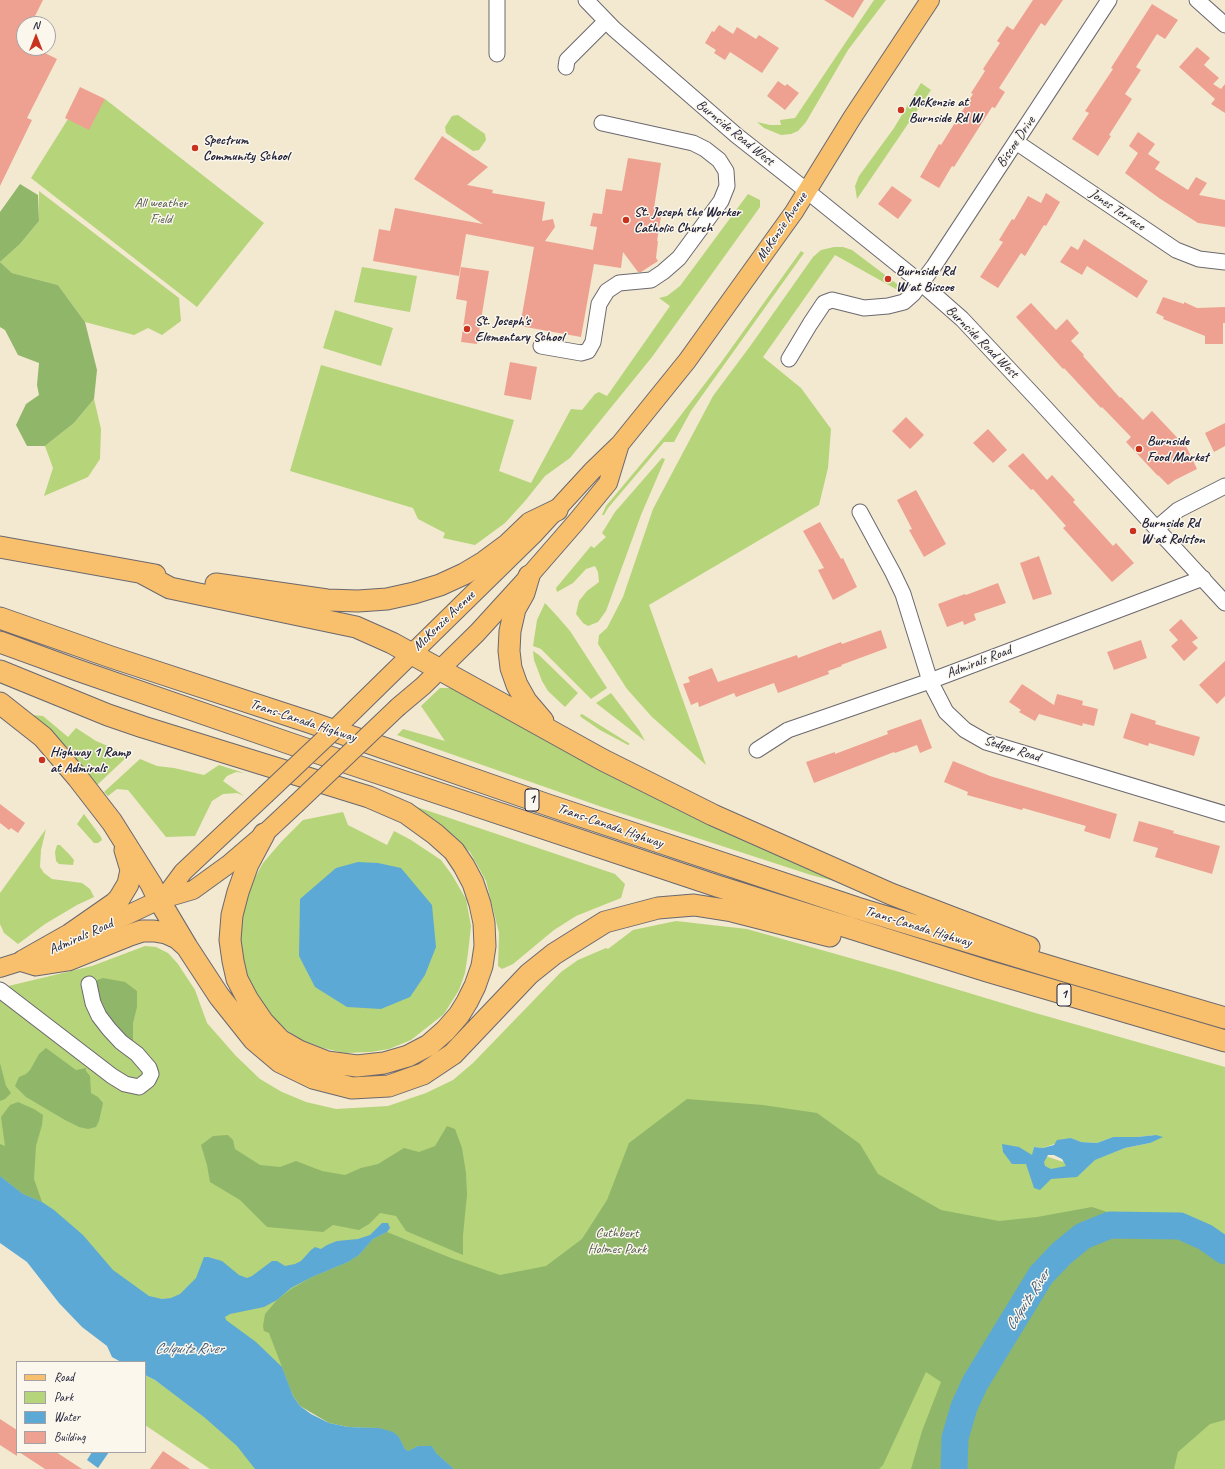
<!DOCTYPE html>
<style>
body{margin:0}
#map{position:relative;width:1225px;height:1469px;overflow:hidden;background:#f2e9d0;font-family:Caveat,sans-serif}
canvas{display:block}
.legend{position:absolute;left:16px;top:1361px;width:130px;height:92px;box-sizing:border-box;background:#fbf7ec;border:1px solid #a4a2a5;margin:0;padding:5px 7px;list-style:none;font-size:12px;color:#22223b}
.legend li{display:flex;align-items:center;gap:8px;height:20px}
.legend b{width:20px;border:1px solid #a4a2a5}
.north{position:absolute;left:16px;top:16px;width:40px;height:40px;box-sizing:border-box;background:#fbf7ec;border:1px solid #a4a2a5;border-radius:50%;rotate:0deg;font-size:11px;font-weight:700;line-height:16px;text-align:center;color:#22223b}
.north::after{content:'';display:block;margin:auto;width:14px;height:18px;background:#c8321e;clip-path:polygon(50% 0,100% 100%,50% 72%,0 100%)}
</style>
<div id="map">
<canvas width="1225" height="1469"></canvas>
<ul class="legend">
<li><b style="height:5px;background:#f8bf6c"></b>Road</li>
<li><b style="height:11px;background:#b6d47a"></b>Park</li>
<li><b style="height:11px;background:#5da9d6"></b>Water</li>
<li><b style="height:11px;background:#eea191"></b>Building</li>
</ul>
<div class="north">N</div>
</div>
<script>
const ctx = document.querySelector('canvas').getContext('2d');
ctx.lineJoin = 'round';
function fill(path, color) {
  ctx.fillStyle = color;
  ctx.fill(path, 'evenodd');
}
function toPath(rows) {
  const path = new Path2D();
  for (const r of rows) {
    path.moveTo(r[0], r[1]);
    for (let i = 2; i < r.length; i += 2) path.lineTo(r[i], r[i + 1]);
  }
  return path;
}
function trace(path, color, width, dash) {
  ctx.strokeStyle = color;
  ctx.lineWidth = width;
  ctx.lineCap = dash ? 'butt' : 'round';
  ctx.setLineDash(dash || []);
  ctx.stroke(path);
}
function label(font, color, halo, rows, align = 'center') {
  ctx.font = font + ' Caveat,sans-serif';
  ctx.lineWidth = 3;
  ctx.setLineDash([]);
  ctx.textBaseline = 'middle';
  ctx.strokeStyle = halo;
  ctx.fillStyle = color;
  for (const [text, x, y, turn = 0] of rows) {
    ctx.save();
    ctx.translate(x, y);
    ctx.rotate((+turn || 0) * Math.PI / 180);
    ctx.textAlign = isNaN(turn) ? turn : align;
    if (halo) ctx.strokeText(text, 0, 0);
    ctx.fillText(text, 0, 0);
    ctx.restore();
  }
}
const green = toPath([
 [874,0,886,0,848,50,806,122,798,131,791,134,781,135,764,128,757,122,770,125,781,125,780,120,795,118],
 [921,83,931,90,857,199,855,186,859,176,894,128],
 [105,99,264,223,197,307,31,178,68,119],
 [458,115,485,134,486,140,479,150,473,151,446,133,445,127,452,116],
 [39,191,179,298,181,321,162,335,148,328,134,335,85,322,58,285,12,273,0,262,20,244,39,221],
 [748,194,760,200,760,207,652,357,570,458,545,476,525,501,505,523,475,545,443,538,445,533,418,519,413,508,290,471,321,365,514,420,499,471,531,483,571,409,582,410,595,394,599,392,607,396,670,306,659,298,667,296,680,286],
 [834,247,843,247,852,250,905,290,903,293,835,255,763,357,801,388,831,429,828,468,819,505,649,605,706,765,652,717,627,689,598,644,599,635,607,628,623,597,653,509,713,396,751,345,813,257,821,250],
 [801,251,804,253,691,411,674,442,664,442,608,508,604,515,602,515,606,506,668,432,720,364],
 [362,267,417,276,410,312,354,302],
 [335,310,393,328,381,366,323,348],
 [94,399,101,429,100,459,88,477,44,496,53,468,45,446,74,423],
 [662,458,665,459,641,515,606,611,598,622,588,626,583,623,576,614,579,601,587,591,599,582,598,572,595,566,586,569,573,583,557,592,556,588,591,546,594,548,606,537,602,533,615,512],
 [545,603,558,617,570,631,607,688,591,699,541,649,533,646,537,620],
 [533,651,539,655,578,693,565,707,548,691,542,681,534,660],
 [440,688,452,688,838,882,811,875,602,807,397,735,403,729,445,741,421,706],
 [611,693,639,730,645,741,596,703],
 [582,714,630,744,628,745,600,730,581,717,580,715],
 [32,715,43,716,68,737,76,728,96,741,129,755,97,785],
 [140,759,157,766,174,768,204,775,219,765,244,773,236,772,227,776,223,781,244,796,237,793,223,794,212,801,195,836,166,837,128,790,117,789,108,796,104,792],
 [408,804,615,874,625,884,621,898,576,916,554,930,513,964,502,969,498,966,499,933,486,881,470,852,436,821],
 [343,812,348,825,387,845,394,831,411,840,441,860,452,875,466,899,471,926,468,953,465,973,459,990,444,1014,411,1040,389,1049,371,1052,344,1053,323,1048,299,1039,272,1019,253,994,243,972,238,921,248,890,263,863,282,841,303,820],
 [84,814,101,837,102,840,98,843,94,843,77,824],
 [46,829,41,850,40,867,44,873,52,879,82,883,90,889,94,897,77,905,45,924,18,944,4,933,0,924,0,893],
 [57,845,60,845,69,854,74,860,73,865,59,864,56,861,55,852],
 [676,921,747,929,896,971,1032,1012,1225,1067,1225,1469,441,1469,198,1343,0,1181,0,988,92,966,145,946,156,947,168,953,178,964,195,990,207,1023,236,1056,260,1079,282,1092,306,1102,336,1109,388,1106,426,1093,453,1080,473,1063,561,972,578,960,606,948,608,949,633,930],
 [1156,1135,1150,1143,1125,1148,1094,1160,1085,1169,1033,1152,1034,1147,1043,1148,1071,1138,1080,1142,1097,1143,1113,1137,1137,1137],
 [145,1375,155,1380,187,1403,346,1469,210,1469,145,1425]
]);
const forest = toPath([
 [20,184,38,195,39,221,20,244,0,262,12,273,58,285,85,322,97,370,94,399,74,423,45,446,27,446,16,425,26,404,39,395,37,385,39,363,18,355,5,330,0,327,0,212],
 [103,978,125,982,137,991,137,1007,133,1023,133,1043,118,1028,100,1004,94,984,97,980],
 [46,1048,76,1070,86,1068,86,1071,90,1076,91,1093,98,1097,103,1103,99,1121,96,1127,88,1129,79,1127,65,1120,26,1097,15,1086,19,1077,26,1074,30,1070,39,1054],
 [0,1063,6,1086,11,1093,5,1099,0,1101],
 [687,1099,763,1105,817,1113,860,1144,878,1174,941,1210,999,1221,1037,1217,1092,1207,1149,1226,1180,1226,1205,1237,1225,1251,1225,1420,1210,1424,1178,1452,1174,1469,911,1469,922,1431,941,1382,926,1372,883,1465,879,1469,454,1469,436,1453,432,1446,418,1446,408,1451,405,1449,399,1437,379,1428,348,1427,329,1423,300,1406,293,1396,269,1333,264,1331,263,1326,265,1314,277,1300,291,1289,312,1277,348,1262,359,1255,373,1239,387,1232,451,1258,500,1275,546,1266,582,1239,607,1200,629,1143],
 [18,1102,34,1109,43,1115,42,1125,36,1146,34,1179,42,1202,23,1194,0,1176,0,1144,5,1146,1,1117,10,1105],
 [447,1126,455,1129,462,1148,466,1173,467,1195,463,1235,463,1255,406,1231,396,1216,380,1213,369,1224,359,1230,333,1225,323,1232,267,1227,240,1200,210,1182,207,1165,201,1145,213,1136,228,1135,233,1140,235,1149,260,1165,280,1167,296,1161,322,1171,345,1175,361,1168,378,1164,404,1148,419,1152,435,1146]
]);
const water = toPath([
 [358,862,378,863,401,868,432,905,436,947,425,975,410,997,381,1009,347,1007,315,987,299,956,300,899,336,868],
 [1156,1135,1163,1137,1150,1143,1125,1148,1095,1160,1077,1177,1051,1179,1040,1190,1034,1188,1026,1164,1012,1164,1003,1152,1002,1144,1019,1147,1032,1155,1034,1147,1043,1148,1054,1145,1057,1140,1071,1138,1081,1142,1097,1143,1113,1137,1137,1137],
 [1048,1155,1054,1155,1062,1159,1066,1166,1051,1169,1045,1166,1044,1162],
 [0,1176,23,1194,42,1202,54,1210,83,1235,113,1270,149,1296,162,1299,171,1298,180,1294,196,1278,204,1257,208,1257,222,1261,239,1275,247,1278,252,1276,272,1261,277,1261,285,1266,295,1264,301,1261,311,1250,315,1247,321,1249,327,1245,337,1241,358,1239,370,1235,382,1223,388,1223,390,1228,387,1232,373,1239,359,1255,348,1262,312,1277,291,1288,277,1300,264,1307,230,1314,225,1317,226,1320,256,1342,282,1367,293,1396,300,1406,311,1414,329,1423,348,1427,379,1428,393,1432,399,1437,405,1449,408,1451,418,1446,432,1446,436,1453,454,1469,255,1469,237,1446,204,1417,155,1380,145,1375,145,1362,121,1362,112,1357,107,1346,82,1327,59,1303,27,1262,0,1243],
 [92,1452,109,1452,98,1468,87,1460]
]);
const river = toPath([
 [954,1469,955,1438,964,1407,975,1383,1041,1275,1062,1253,1083,1236,1110,1225,1180,1226,1205,1237,1225,1251]
]);
const building = toPath([
 [0,0,43,0,31,24,24,24,24,48,35,48,57,59,27,118,32,120,0,186],
 [824,0,864,0,853,18],
 [1033,0,1063,0,1045,26,1041,23,999,88,1005,92,995,108,992,107,954,167,952,166,939,188,920,177,939,144,941,145,973,94,971,93,985,71,983,69,1000,43,997,41,1007,26,1013,30],
 [1152,4,1178,20,1165,39,1157,34,1136,67,1141,70,1125,94,1132,99,1109,135,1111,136,1098,156,1072,139,1089,113,1085,111,1113,69,1111,68],
 [719,25,733,34,737,27,756,39,759,35,779,48,762,73,730,52,725,60,714,53,716,50,705,43,712,31,714,32],
 [1197,47,1210,58,1204,65,1219,78,1213,84,1221,89,1225,84,1225,113,1211,104,1215,99,1179,67],
 [778,81,785,86,787,84,799,93,785,110,767,96],
 [80,87,105,99,89,130,65,118],
 [1138,132,1155,144,1148,154,1160,162,1155,169,1188,190,1196,177,1207,183,1199,195,1225,200,1225,227,1198,223,1159,198,1125,173,1138,153,1129,146],
 [442,136,488,167,467,185,493,190,492,193,545,202,542,221,553,219,555,227,545,241,593,250,597,227,590,226,593,213,602,214,606,189,622,191,628,158,661,163,654,208,662,210,657,241,658,241,656,258,658,261,641,272,638,272,623,252,621,268,594,264,581,337,520,326,534,247,466,234,459,276,373,261,379,229,390,231,395,208,483,224,414,179],
 [892,186,912,200,898,219,878,204],
 [1046,193,1060,202,1046,226,1044,225,1025,256,1021,253,998,288,980,277,1003,242,999,240,1012,219,1014,220,1028,196,1041,203],
 [1084,239,1148,281,1137,298,1087,266,1082,275,1060,262,1071,246,1078,250],
 [461,267,489,271,477,344,461,342,467,301,456,299],
 [1163,297,1184,304,1184,302,1197,308,1225,307,1225,323,1223,323,1223,344,1205,344,1205,336,1163,319,1164,317,1156,313],
 [1031,303,1056,330,1067,319,1079,333,1071,341,1084,355,1083,356,1120,398,1121,397,1143,420,1152,411,1187,448,1197,469,1175,480,1168,485,1158,475,1158,476,1126,442,1131,437,1102,407,1101,408,1064,368,1063,369,1016,317],
 [510,362,537,367,531,400,504,395],
 [906,417,924,435,910,449,892,431],
 [1225,423,1225,446,1214,452,1205,433],
 [988,429,1007,450,993,463,973,443],
 [1023,453,1047,480,1052,475,1075,500,1073,502,1113,546,1116,543,1134,563,1112,582,1063,528,1066,526,1033,489,1031,490,1008,466],
 [916,490,946,544,924,557,909,530,912,529,897,500],
 [820,522,841,559,843,558,857,587,833,600,818,570,824,568,803,531],
 [1039,556,1052,594,1033,600,1020,563],
 [998,583,1006,603,974,614,976,620,964,625,963,621,947,627,938,604,965,594,966,595],
 [1181,619,1198,638,1192,642,1198,648,1184,661,1171,646,1178,640,1169,630],
 [881,630,887,648,841,665,842,666,828,671,829,674,778,693,774,683,736,697,734,693,699,707,698,702,691,705,683,684,690,682,688,677,712,668,718,682,797,655,798,658,841,642,842,644],
 [1141,640,1147,658,1114,670,1107,652],
 [1225,661,1225,696,1217,704,1199,685],
 [1022,684,1054,705,1057,694,1083,701,1082,705,1098,709,1094,726,1082,723,1083,724,1082,726,1039,714,1035,721,1019,712,1021,710,1009,702],
 [1131,713,1156,721,1155,724,1200,737,1194,756,1149,743,1148,746,1123,738],
 [921,719,932,748,920,753,917,745,895,753,894,752,814,783,806,762,835,752,835,754,888,734,887,731],
 [953,761,990,776,1117,814,1110,839,1084,831,1086,826,1023,808,1022,810,967,795,968,792,944,782],
 [0,804,25,823,18,833,11,828,9,830,0,823],
 [1139,821,1174,831,1173,833,1220,846,1212,874,1155,857,1158,848,1133,841],
 [0,1419,17,1430,17,1456,0,1445],
 [163,1451,190,1469,150,1469],
 [19,1452,56,1452,82,1469,45,1469]
]);
const minor = toPath([
 [497,0,497,54],
 [586,0,614,29,736,135,807,191,921,283,962,319,1039,401,1225,603],
 [1197,0,1225,25],
 [566,67,567,60,606,21],
 [1016,142,1176,250,1199,259,1225,262],
 [541,346,581,353,588,351,593,342,599,304,607,291,619,283,651,280,663,272,679,258,721,201,727,186,726,171,719,160,705,149,693,143,602,123],
 [789,359,810,324,824,303,832,300,864,308,888,306,904,302,913,294,934,266,1109,0],
 [860,512,893,573,903,594,930,681,946,712,965,730,986,742,1225,814],
 [1157,528,1178,510,1225,486],
 [757,750,788,730,930,681,1203,578],
 [0,990,112,1076,125,1084,139,1087,148,1080,151,1074,149,1068,137,1054,121,1042,109,1029,99,1016,93,1003,89,984]
]);
const major = toPath([
 [398,707,423,686,477,633,529,576,576,522,608,483,619,447],
 [334,730,535,533,592,471,620,444,687,361,794,212,852,118,930,0],
 [159,900,169,891,183,872,265,795],
 [66,944,159,900,193,890,229,864,264,834,295,805],
 [0,968,35,957]
]);
const highway = toPath([
 [0,547,155,575],
 [142,573,170,588,356,627,392,643,603,760,713,815,891,894,1029,947],
 [529,576,524,593,515,609,510,631,509,651,511,668,517,685,526,701,543,721],
 [216,584,327,600,358,601,387,599,414,593,440,585,464,574,484,562,507,545,530,523,557,510],
 [0,618,111,657,309,722,548,805,857,908,1068,972,1225,1018],
 [0,642,74,669,300,747,717,886,987,971,1225,1041],
 [0,671,108,715,143,727,369,797,406,813,435,834,454,851,464,866,473,883,480,904,484,923,485,946,482,966,475,986,467,1002,459,1015,445,1031,429,1045,408,1056,384,1063,357,1066,327,1062,299,1051,280,1040,263,1022,248,1000,237,979,233,961,230,940,232,915,238,892,248,864,264,834],
 [0,703,43,737,78,778,112,822,151,884,159,900,187,947,219,996,254,1040,280,1062,313,1078,352,1088,389,1086,423,1074,453,1054,529,974,554,954,605,922,658,908,694,905,732,911,830,936],
 [23,961,69,935,115,903,119,899,128,884,131,870,125,850],
 [23,961,36,965,68,960,130,935,142,931,154,931,166,933,177,938,186,946]
]);
const majorBridge = toPath([
 [265,795,334,730],
 [295,805,398,707]
]);
const markers = [
 [901,110,4,"#c8321e"],
 [195,148,4,"#c8321e"],
 [626,220,4,"#c8321e"],
 [888,279,4,"#c8321e"],
 [467,329,4,"#c8321e"],
 [1139,449,4,"#c8321e"],
 [1133,531,4,"#c8321e"],
 [42,760,4,"#c8321e"]
];
const shields = [
 [532,800,14],
 [1064,995,14]
];
const shieldNames = [
 ["1",532,800],
 ["1",1064,995]
];
const poiNames = [
 ["McKenzie at",909,102],
 ["Burnside Rd W",909,118],
 ["Spectrum",203,140],
 ["Community School",203,156],
 ["St. Joseph the Worker",634,212],
 ["Catholic Church",634,228],
 ["Burnside Rd",896,271],
 ["W at Biscoe",896,287],
 ["St. Joseph's",475,321],
 ["Elementary School",475,337],
 ["Burnside",1147,441],
 ["Food Market",1147,457],
 ["Burnside Rd",1141,523],
 ["W at Rolston",1141,539],
 ["Highway 1 Ramp",50,752],
 ["at Admirals",50,768]
];
const streetNames = [
 ["Burnside Road West",735,133,39],
 ["Biscoe Drive",1016,142,-56],
 ["Jones Terrace",1117,210,34],
 ["McKenzie Avenue",782,227,-56],
 ["Burnside Road West",982,342,45],
 ["McKenzie Avenue",444,621,-44],
 ["Admirals Road",979,662,-21],
 ["Trans-Canada Highway",303,721,18],
 ["Sedger Road",1012,749,18],
 ["Trans-Canada Highway",610,826,19],
 ["Trans-Canada Highway",918,927,17],
 ["Admirals Road",81,937,-24]
];
const parkNames = [
 ["All weather",161,203],
 ["Field",161,219],
 ["Cuthbert",617,1233],
 ["Holmes Park",617,1249]
];
const waterNames = [
 ["Colquitz River",1028,1300,-57],
 ["Colquitz River",189,1349]
];
fill(green, '#b6d47a');
fill(forest, '#90b66a');
fill(water, '#5da9d6');
trace(river, '#5da9d6', 27);
fill(building, '#eea191');
trace(minor, '#6b686f', 17);
trace(major, '#6b686f', 20);
trace(highway, '#6b686f', 23);
trace(minor, '#fff', 15);
trace(major, '#f8bf6c', 18);
trace(highway, '#f8bf6c', 21);
trace(majorBridge, '#6b686f', 20, []);
trace(majorBridge, '#f8bf6c', 18);
for (const [x, y, r, color] of markers) {
  const dot = new Path2D();
  dot.arc(x, y, r, 0, 2 * Math.PI);
  ctx.fillStyle = color;
  ctx.fill(dot);
  trace(dot, '#fbf7ec', 1.5);
}
for (const [x, y, w] of shields) {
  const box = new Path2D();
  box.roundRect(x - w / 2, y - 11, w, 22, 3);
  ctx.fillStyle = '#fbf7ec';
  ctx.fill(box);
  trace(box, '#22223b', 1);
}
label('bold 13px', '#22223b', null, shieldNames);
label('bold 14px', '#22223b', '#fbf7ec', poiNames, 'left');
label('14px', '#22223b', '#fbf7ec', streetNames);
label('14px', '#4e574e', '#fbf7ec', parkNames);
label('italic 15px', '#3a5879', '#fbf7ec', waterNames);
</script>
